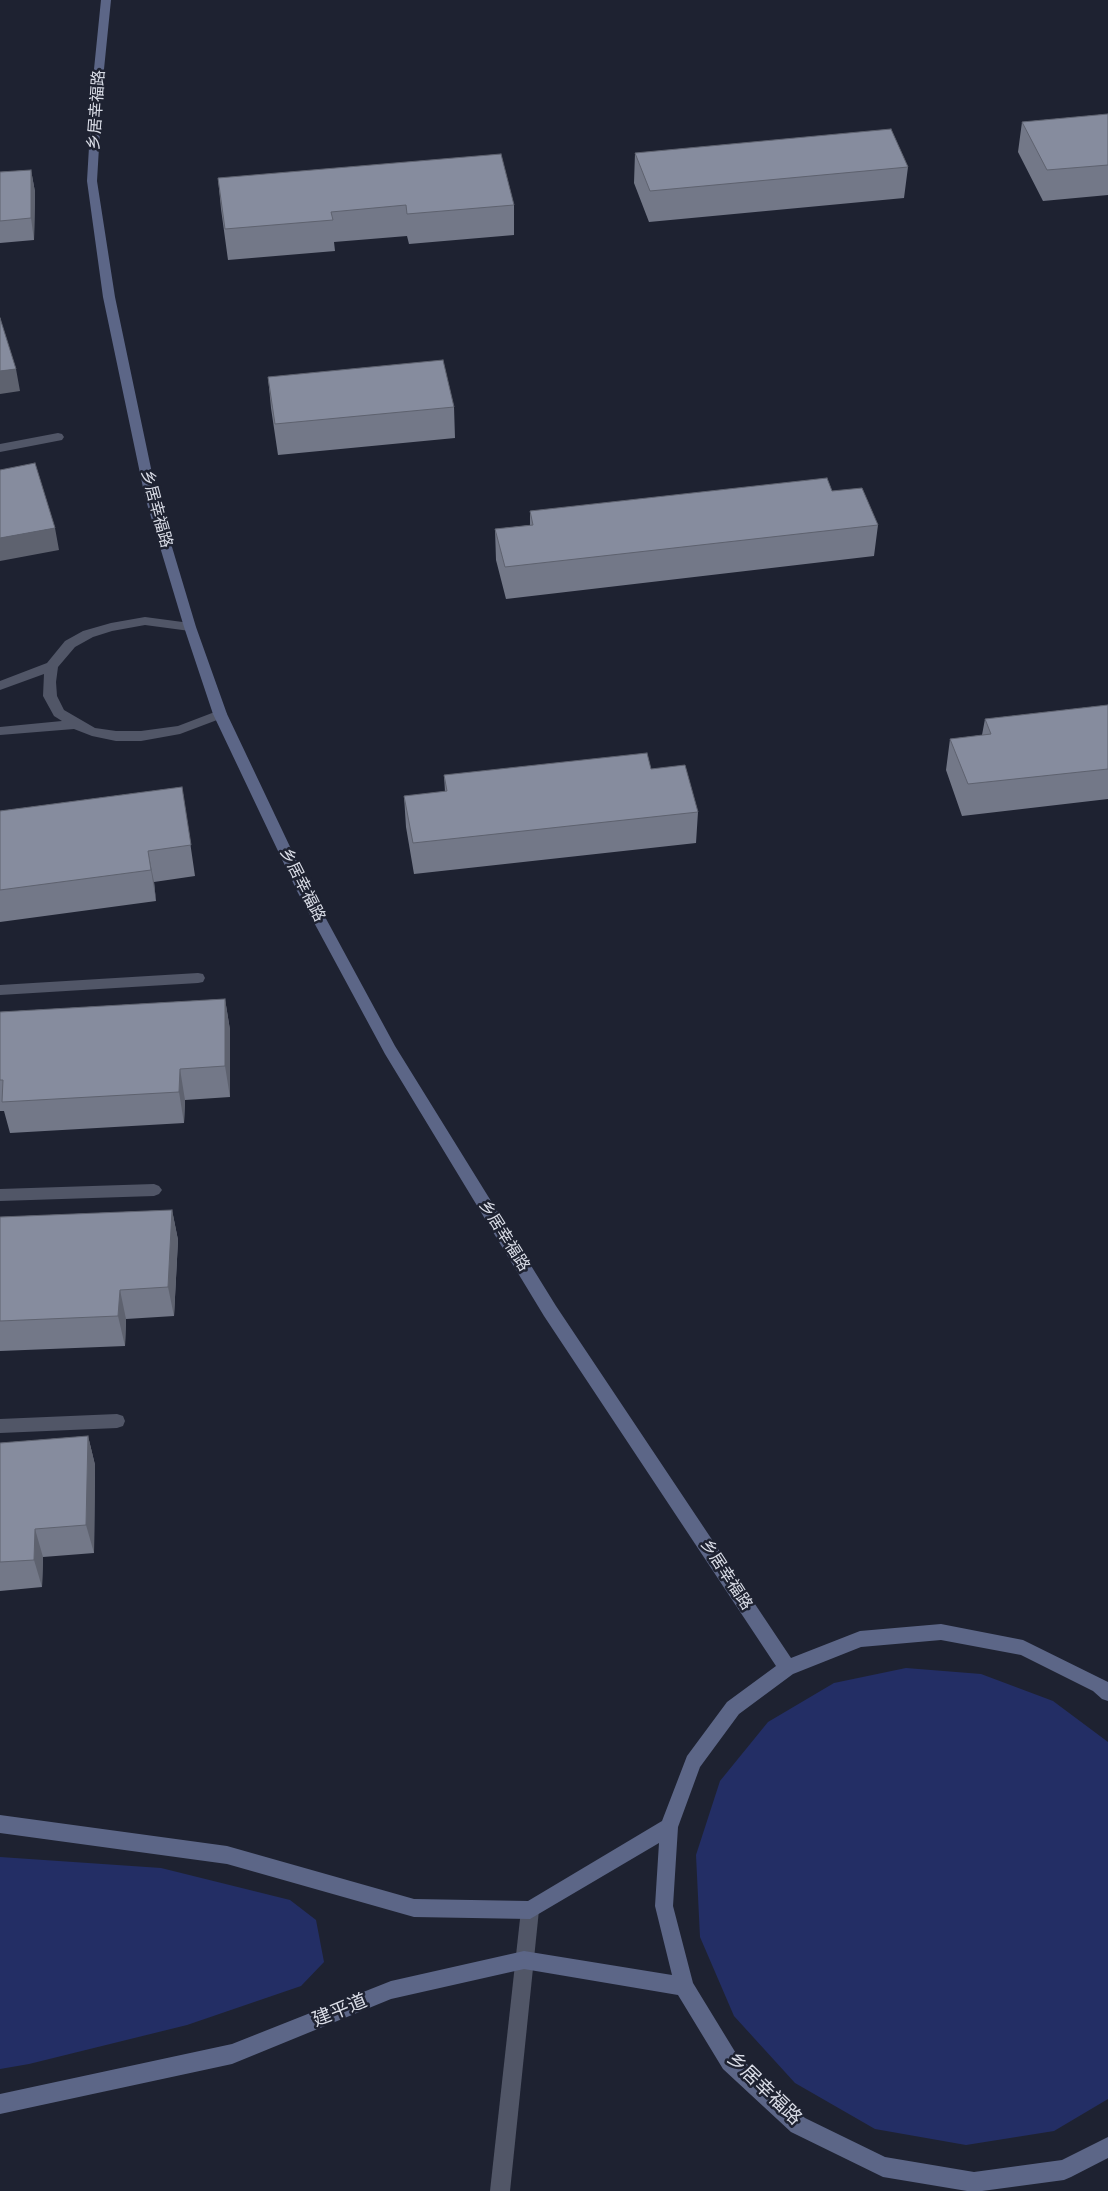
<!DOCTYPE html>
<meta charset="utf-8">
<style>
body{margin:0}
canvas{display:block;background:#1e2231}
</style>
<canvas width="1108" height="2191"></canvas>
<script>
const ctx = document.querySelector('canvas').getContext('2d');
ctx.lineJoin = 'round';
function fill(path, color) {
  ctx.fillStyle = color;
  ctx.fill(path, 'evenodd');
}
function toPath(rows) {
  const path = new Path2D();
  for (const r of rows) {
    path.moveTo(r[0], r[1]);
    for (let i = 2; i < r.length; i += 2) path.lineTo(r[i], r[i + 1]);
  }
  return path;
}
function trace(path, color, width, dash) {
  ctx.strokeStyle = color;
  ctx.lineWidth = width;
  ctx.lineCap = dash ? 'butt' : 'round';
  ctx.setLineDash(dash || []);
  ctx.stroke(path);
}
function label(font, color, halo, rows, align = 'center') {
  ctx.font = font + ' Helvetica,"Noto Sans SC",sans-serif';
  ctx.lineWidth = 5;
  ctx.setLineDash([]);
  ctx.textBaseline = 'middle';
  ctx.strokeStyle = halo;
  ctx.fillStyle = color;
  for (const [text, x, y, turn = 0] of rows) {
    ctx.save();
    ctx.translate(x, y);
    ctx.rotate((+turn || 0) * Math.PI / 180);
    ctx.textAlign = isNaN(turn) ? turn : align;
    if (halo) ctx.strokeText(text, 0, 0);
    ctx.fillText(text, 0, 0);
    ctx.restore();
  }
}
const green = toPath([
 [906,1668,981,1674,1053,1701,1108,1742,1108,2099,1054,2131,966,2145,875,2129,795,2083,734,2016,700,1937,696,1855,720,1781,768,1722,834,1683],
 [0,1857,161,1868,290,1900,316,1920,324,1962,301,1986,187,2025,29,2064,0,2069]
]);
const lane = toPath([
 [58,433,62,434,64,437,62,440,0,452,0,444,58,433],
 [145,617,190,623,196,627,190,631,145,625,112,631,93,637,75,647,58,667,56,682,57,696,64,710,95,728,116,731,141,731,178,726,220,710,225,711,227,714,225,717,180,734,141,741,116,741,92,736,74,729,0,735,0,727,62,721,54,716,43,696,44,674,0,690,0,681,47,663,65,641,83,631,111,623,145,617],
 [198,973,203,974,205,978,203,982,198,983,0,995,0,985,198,973],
 [154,1184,159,1186,162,1190,159,1194,154,1196,0,1201,0,1189,154,1184],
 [117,1414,123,1416,125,1421,123,1426,117,1428,0,1433,0,1419,117,1414]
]);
const street = toPath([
 [530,1901,537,1904,539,1910,510,2191,490,2191,521,1910,523,1904,530,1901]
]);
const secondary = toPath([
 [101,0,111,0,103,79,97,181,115,297,157,497,196,627,227,714,311,891,395,1046,556,1306,791,1658,860,1631,941,1624,1023,1640,1108,1682,1108,1701,1102,1699,1093,1691,1021,1655,941,1640,861,1647,793,1674,739,1714,700,1767,678,1827,673,1906,693,1983,737,2055,805,2118,885,2157,974,2172,1062,2160,1108,2137,1108,2158,1071,2177,1064,2180,982,2191,967,2191,883,2177,791,2132,723,2069,678,1995,524,1969,391,1999,232,2064,0,2114,0,2094,232,2044,391,1981,524,1951,672,1975,655,1906,659,1843,530,1919,414,1917,227,1864,0,1833,0,1815,227,1846,414,1899,528,1901,662,1821,687,1756,727,1702,776,1666,544,1316,385,1054,297,891,213,714,184,627,145,497,103,297,87,181,93,79,101,0]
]);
const wall = toPath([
 [1108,114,1108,195,1043,201,1018,152,1022,122],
 [635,153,908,167,904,198,649,222,634,183],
 [31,170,35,192,34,240,0,243,0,172],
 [218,178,514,205,514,235,409,244,407,236,334,242,335,251,228,260,221,209],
 [268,377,454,407,455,438,278,455,271,408],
 [832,491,878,525,874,556,506,599,496,560,495,529,530,525,530,511],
 [1108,705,1108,799,962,816,946,770,950,739,982,735,985,719],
 [651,769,698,812,696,843,414,874,406,827,404,796,445,792,444,775],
 [182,787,195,876,154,882,156,901,0,922,0,811],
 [225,999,230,1030,230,1097,185,1100,184,1123,10,1133,4,1111,0,1111,0,1012],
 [172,1210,178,1240,174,1316,126,1319,125,1346,0,1351,0,1217],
 [88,1436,95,1465,94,1553,43,1557,42,1587,0,1591,0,1443]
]);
const shadedWall = toPath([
 [31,170,35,192,34,240,31,218],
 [16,369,20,391,0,394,0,371],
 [55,528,59,550,0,561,0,538],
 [148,851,154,882,156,901,151,870],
 [225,999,230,1030,230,1097,225,1066],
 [180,1069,185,1100,184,1123,179,1092],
 [172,1210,178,1240,174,1316,168,1287],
 [120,1290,126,1319,125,1346,118,1316],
 [88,1436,95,1465,94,1553,86,1525],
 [35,1529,43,1557,42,1587,34,1560]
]);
const building = toPath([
 [1108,114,1108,165,1047,170,1022,122,1108,114],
 [891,129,908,167,650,191,635,153,891,129],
 [501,154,514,205,407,214,406,205,331,212,333,220,225,229,218,178,501,154],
 [31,170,31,218,0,221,0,172,31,170],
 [0,318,16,369,0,371,0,318],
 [443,360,454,407,275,424,268,377,443,360],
 [35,463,55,528,0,538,0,470,35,463],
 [827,478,832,491,862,488,878,525,505,567,495,529,533,525,530,511,827,478],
 [1108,705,1108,769,968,784,950,739,991,734,985,719,1108,705],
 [647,753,651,769,685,765,698,812,413,843,404,796,447,791,444,775,647,753],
 [182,787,191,845,148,851,151,870,0,890,0,811,182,787],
 [225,999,225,1066,180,1069,179,1092,2,1102,3,1080,0,1080,0,1012,225,999],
 [172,1210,168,1287,120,1290,118,1316,0,1321,0,1217,172,1210],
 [88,1436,86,1525,35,1529,34,1560,0,1562,0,1443,88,1436]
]);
const streetNames = [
 ["乡居幸福路",97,110,-86],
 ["乡居幸福路",156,509,75],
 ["乡居幸福路",302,885,63],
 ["乡居幸福路",504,1236,58],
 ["乡居幸福路",726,1575,57]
];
const nearStreetnames = [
 ["建平道",340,2011,-22],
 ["乡居幸福路",764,2089,44]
];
fill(green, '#232e65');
fill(lane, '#515667');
fill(street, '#515667');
fill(secondary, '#5c6687');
fill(wall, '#737888');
fill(shadedWall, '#5e626f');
fill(building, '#868c9e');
trace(building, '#5e626f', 1);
label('16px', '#d9dce6', '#1e2231', streetNames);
label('19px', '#d9dce6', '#1e2231', nearStreetnames);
</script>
